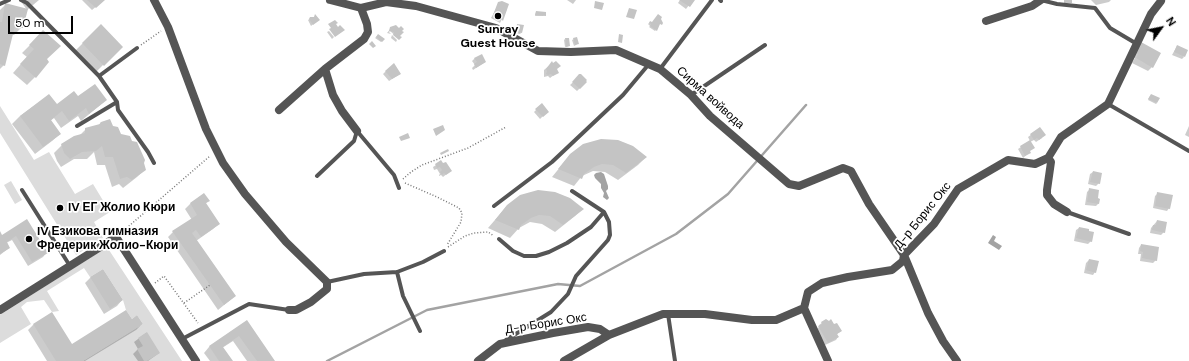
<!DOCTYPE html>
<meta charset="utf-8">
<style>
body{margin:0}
#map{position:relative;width:1189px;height:361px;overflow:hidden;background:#fff;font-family:"DM Sans",sans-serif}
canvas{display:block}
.north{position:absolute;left:1141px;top:8px;width:40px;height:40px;-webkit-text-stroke:3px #fff;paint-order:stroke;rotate:57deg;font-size:11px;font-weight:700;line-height:16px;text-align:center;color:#000}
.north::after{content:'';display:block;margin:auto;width:14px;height:18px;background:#000;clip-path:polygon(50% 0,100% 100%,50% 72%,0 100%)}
.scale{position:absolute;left:8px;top:16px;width:65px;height:18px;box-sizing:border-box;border:2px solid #000;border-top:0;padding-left:5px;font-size:12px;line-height:14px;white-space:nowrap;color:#000;-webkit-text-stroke:3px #fff;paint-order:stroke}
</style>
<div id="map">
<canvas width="1189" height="361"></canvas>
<div class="north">N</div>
<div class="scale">50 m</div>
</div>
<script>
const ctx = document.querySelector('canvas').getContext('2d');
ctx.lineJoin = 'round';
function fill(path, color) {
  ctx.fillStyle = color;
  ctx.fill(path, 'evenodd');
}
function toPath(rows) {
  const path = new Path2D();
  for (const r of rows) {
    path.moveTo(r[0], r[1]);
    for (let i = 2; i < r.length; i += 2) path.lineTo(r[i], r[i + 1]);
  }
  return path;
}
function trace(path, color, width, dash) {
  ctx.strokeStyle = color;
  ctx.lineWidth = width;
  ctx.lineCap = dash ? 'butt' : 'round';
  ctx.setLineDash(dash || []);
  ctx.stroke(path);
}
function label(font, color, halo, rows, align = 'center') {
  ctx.font = font + ' "DM Sans",sans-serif';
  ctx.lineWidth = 3.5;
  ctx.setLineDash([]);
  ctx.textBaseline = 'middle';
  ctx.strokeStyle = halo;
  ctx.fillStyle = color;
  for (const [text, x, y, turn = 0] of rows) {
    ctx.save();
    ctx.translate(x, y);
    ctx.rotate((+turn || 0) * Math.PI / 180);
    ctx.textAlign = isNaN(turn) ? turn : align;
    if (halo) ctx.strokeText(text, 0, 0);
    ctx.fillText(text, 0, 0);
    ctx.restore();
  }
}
const green = toPath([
 [0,106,34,160,49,152,75,194,93,184,110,212,94,222,103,238,76,255,0,133],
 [11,181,22,200,15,204,4,185],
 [107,247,182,361,83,361,143,324,137,315,132,319,126,310,123,300,103,269,90,277,84,268,47,291,59,311,52,312,44,300,27,302,21,307,31,324,0,343,0,315]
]);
const water = toPath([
 [601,172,604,174,608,186,608,189,606,191,609,198,607,200,603,197,604,193,601,188,601,184,595,178,594,175,596,173],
 [993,235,996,237,994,241,1002,246,999,250,988,243]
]);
const shadow = toPath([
 [20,0,39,0,27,10],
 [82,0,104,0,92,10],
 [567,0,576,0,573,4],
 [680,0,693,0,686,9,678,3],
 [1091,0,1111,0,1109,2,1096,5],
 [6,4,22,27,14,35,12,35,4,65,0,69,0,10],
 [497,7,507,9,500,23,491,18],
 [536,12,545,16,535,16],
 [311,18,318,20,311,26,308,20],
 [650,22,656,30,655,31,649,27,650,26,648,24],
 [101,25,121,47,95,73,75,51],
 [517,25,521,33,520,34,515,33],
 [396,26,398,38,390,31,389,32,391,34,387,33,391,28],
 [329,31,334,37,332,39,327,32],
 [378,35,383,39,381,42,375,38],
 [392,35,397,40,396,42,391,38],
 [36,39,46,59,35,77,27,85,13,73,27,57,22,53],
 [565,39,569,46,565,47,564,40],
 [574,39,577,44,576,45,574,46,572,40],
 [1177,46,1184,57,1182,59,1172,55],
 [1137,47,1152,67,1148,71,1132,63,1135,58,1132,57],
 [475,58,485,62,473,70,472,68,475,65,472,61],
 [552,63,558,72,550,78,548,76,544,77,544,70],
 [386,71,400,74,389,81,383,74],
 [581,75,586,82,577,91,570,85],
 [49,95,57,105,78,98,106,100,81,121,78,116,61,128,54,118,50,121,60,134,52,141,35,154,12,124,20,116],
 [1150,96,1157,103,1156,104,1148,100],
 [542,104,547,112,540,119,534,112],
 [101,122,112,127,120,135,143,163,145,169,137,177,123,188,119,184,112,187,105,165,97,165,94,152,87,159,74,159,61,167,57,161,54,153,62,145,79,136,86,129,98,126],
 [1189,126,1189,137,1185,135],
 [1040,128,1042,138,1036,142,1034,140,1030,142,1029,153,1023,158,1018,149,1030,141,1028,137],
 [570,155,646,157,638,165,618,180,605,172,593,171,582,176,574,186,552,177],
 [441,162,448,173,443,177,441,175,439,176,439,175,440,174,437,169,434,170,433,167],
 [1093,172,1099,183,1096,186,1088,184,1090,174],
 [1090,189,1097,199,1098,204,1096,206,1085,205,1087,192],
 [1158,193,1169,208,1167,211,1153,208,1155,196],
 [204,195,208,201,205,204,218,224,213,229,196,241,235,296,218,310,168,237,173,232,192,220,185,209,190,204],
 [507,206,582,209,575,216,555,232,542,224,530,222,519,228,510,238,488,228],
 [27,221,47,252,43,257,28,266,12,240,6,243,9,248,0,255,0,233,2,236],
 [1157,221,1164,232,1161,235,1150,233,1151,228],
 [1079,228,1091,241,1088,244,1074,241,1076,230],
 [1141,245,1156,260,1153,263,1140,261,1141,254,1138,254,1139,248],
 [1089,260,1095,272,1093,275,1084,273,1086,263],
 [103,270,122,300,117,306,104,314,85,283,90,278],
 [52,313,71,345,131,320,142,324,136,330,85,361,47,361,28,330,33,325],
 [826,320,841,331,837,334,838,337,836,340,825,345,816,330,819,327,819,325],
 [246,322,273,361,247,361,233,341,222,348,231,361,210,361,204,353,209,347],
 [146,333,159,353,148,361,138,361,133,354,138,349,134,342]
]);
const stream = toPath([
 [327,361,427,310,558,284,580,286,676,234,728,194,806,105]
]);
const building = toPath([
 [87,0,105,0,96,8],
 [679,0,695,0,690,7],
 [1064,0,1072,0,1072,3,1064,3],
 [502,1,509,4,503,21,499,17,494,17,493,15,498,2],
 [595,1,604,3,602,10,594,8],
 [5,3,28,9,23,28,15,26,5,66,0,64,0,22,2,22],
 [629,8,637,10,634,19,626,17],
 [536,11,546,12,546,16,535,15],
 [315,14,320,20,313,25,309,19,310,17,314,17],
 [658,14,662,17,661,19,663,23,662,25,660,24,657,31,650,26,651,24,649,23,650,21,652,22],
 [335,20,338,23,336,24,338,27,340,25,345,30,335,37,329,29,331,28,328,24],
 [101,24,123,47,104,66,82,43],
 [517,24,524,25,522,33,516,32],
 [396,25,399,28,401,26,404,29,402,31,404,32,400,36,402,37,399,40,393,35,394,32,389,31,390,27],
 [43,30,61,46,47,59,49,62,36,78,20,64,34,49,29,45],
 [378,34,385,39,382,42,376,37],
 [619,34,623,35,622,43,618,42],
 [577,37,579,44,575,45,573,38],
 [565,38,569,38,570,46,566,47],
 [372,41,376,46,373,48,369,44],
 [1141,42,1161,53,1153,68,1136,58,1138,54,1136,53],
 [1177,45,1188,50,1185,57,1174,52],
 [482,54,486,62,476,68,474,64,477,62,474,58],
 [552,61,553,63,556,61,561,66,557,69,559,73,553,76,551,74,548,75,546,74,547,71,546,69],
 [394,63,401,74,392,79,385,71],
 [579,74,581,74,587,80,586,81,587,82,580,89,572,82],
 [95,84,107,100,89,114,86,108,69,121,62,111,51,120,61,134,43,147,20,116,49,94,57,104,74,91,78,96],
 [1151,94,1160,98,1157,103,1148,99],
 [542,103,549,112,543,117,535,109],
 [110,119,113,126,118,127,121,134,130,136,132,141,137,142,145,160,144,163,146,170,132,180,127,177,120,179,113,157,105,157,102,146,96,151,82,152,70,159,64,153,61,144,74,136,85,133,85,128,100,124,101,122],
 [443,125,445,130,436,136,433,129],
 [1040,127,1046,135,1039,140,1037,138,1034,140,1030,134],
 [408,133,410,138,401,141,399,137],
 [601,139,618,140,633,146,647,157,626,173,613,165,602,164,594,167,584,174,582,179,558,169,570,154,583,144],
 [1030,140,1035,148,1030,151,1031,153,1025,156,1020,146],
 [448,149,449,151,441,155,440,153],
 [441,160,443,163,446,162,452,171,446,175,444,173,442,175,440,172,442,170,440,167,437,168,435,164],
 [1093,171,1102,173,1100,184,1090,182],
 [1089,188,1099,190,1098,198,1100,199,1099,204,1087,202],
 [538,190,555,192,570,198,584,209,563,225,550,216,539,215,531,218,521,225,519,230,495,220,507,205,520,195],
 [1157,192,1173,195,1170,209,1155,206],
 [204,193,210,201,206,203,220,224,201,237,196,230,192,233,236,296,224,305,172,231,197,215,190,203],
 [27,219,48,253,32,262,16,236,7,242,10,248,0,254,0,231,2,235],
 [1157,220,1167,222,1165,233,1152,230,1153,225,1156,225],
 [1079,227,1089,229,1089,231,1094,232,1092,242,1076,238],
 [1141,244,1159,247,1157,261,1142,258,1143,252,1140,251],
 [1089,259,1099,261,1096,273,1086,270],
 [103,269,123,300,110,309,90,277],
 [126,310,132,319,137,315,143,324,83,361,56,361,33,324,52,312,72,344],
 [826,319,829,321,831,319,834,324,837,323,842,331,837,334,839,337,828,343,818,326,822,324,821,322],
 [247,320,275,361,257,361,239,336,223,347,233,361,219,361,209,346],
 [147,332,160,353,147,361,144,361,137,349,143,346,138,338]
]);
const path = toPath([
 [141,45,161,31],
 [403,179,411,172,422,165,468,148,506,127],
 [405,183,437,197,459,208,462,213,461,222,447,245],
 [122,232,210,156],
 [448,247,465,236,474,233,488,232,494,236],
 [155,283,164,276,198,323],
 [184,303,210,285]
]);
const service = toPath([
 [21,0,27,3,99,76,117,102,118,110,148,152,154,163],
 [720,0,721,1],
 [1041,0,1057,4,1095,8,1110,28,1137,44],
 [0,4,9,0],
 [660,69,712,0],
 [99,76,137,48],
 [691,95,765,45],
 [1108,104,1189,151],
 [77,126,117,102],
 [357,131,394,175,399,188],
 [317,176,354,141,357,131],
 [22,190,70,266],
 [494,206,552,162,623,95,649,64],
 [1067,212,1129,234],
 [499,239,513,251,524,256,536,256,549,252,567,243,591,227,604,212,572,191],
 [397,272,403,296,420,331],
 [327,282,364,274,397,272,423,262,444,251],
 [668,314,675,361],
 [182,339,249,304,289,310],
 [506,340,551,312,568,294,576,276,608,240,610,235,609,222,604,212]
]);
const minor = toPath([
 [154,0,168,27,206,129,223,163,245,194,286,242,327,282,327,289,311,302,296,310,289,310],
 [330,0,361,8,386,2,416,6,496,28,538,51,571,52,616,50,660,69,691,95,710,116,789,184,799,186,843,168,851,171,869,204,904,255,928,313,943,341,957,361],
 [986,21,1032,6,1041,0],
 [325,69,333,95,342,111,357,131],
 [279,110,325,69,364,39,368,32,367,24,361,8],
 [1048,158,1051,162,1047,190,1047,195,1054,204,1067,212],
 [804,308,828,361],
 [0,310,116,237,196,361],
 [478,361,500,344,553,333,588,327,600,329,609,335,663,314,705,314,752,320,776,320,804,308,808,292,822,283,848,277,892,270,903,261,904,255,934,224,958,189,1008,160,1035,164,1048,158,1061,137,1108,104,1151,14,1161,1],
 [564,361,609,335]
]);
const markers = [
 [498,16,4,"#000"],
 [60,208,4,"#000"],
 [29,239,4,"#000"]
];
const poiNames = [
 ["Sunray",498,30,"center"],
 ["Guest House",498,44,"center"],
 ["IV ЕГ Жолио Кюри",68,208],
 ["IV Езикова гимназия",37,232],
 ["Фредерик Жолио-Кюри",37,246]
];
const streetNames = [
 ["Сирма войвода",710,98,42],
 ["Д-р Борис Окс",923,216,-51],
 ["Д-р Борис Окс",546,324,-9]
];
fill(green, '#dcdcdc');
fill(water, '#a3a3a3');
fill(shadow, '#0003');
trace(stream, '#a3a3a3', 2.5);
fill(building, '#c4c4c4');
trace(path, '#777', 1.5, [1, 2]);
trace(service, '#555', 4);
trace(minor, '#555', 8);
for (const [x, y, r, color] of markers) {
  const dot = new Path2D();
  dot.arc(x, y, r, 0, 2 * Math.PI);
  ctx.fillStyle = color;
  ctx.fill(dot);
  trace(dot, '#fff', 1.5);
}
label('bold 12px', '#000', '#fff', poiNames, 'left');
label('12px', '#000', '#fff', streetNames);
</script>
